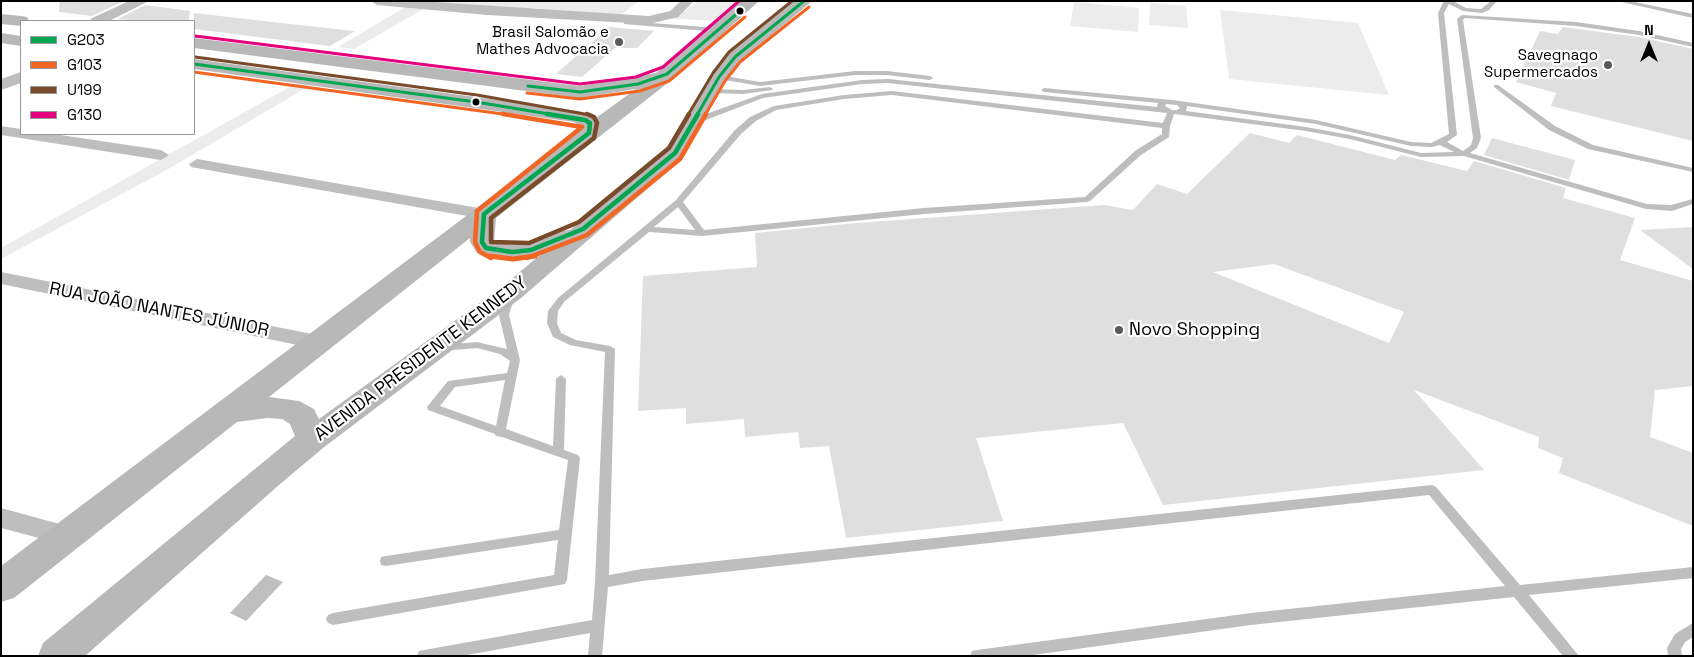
<!DOCTYPE html>
<meta charset="utf-8">
<style>
body{margin:0}
#map{position:relative;width:1694px;height:657px;overflow:hidden;background:#fff;font-family:"Space Grotesk",sans-serif}
canvas{display:block}
.frame{position:absolute;inset:0;border:2px solid #000;pointer-events:none}
.legend{position:absolute;left:20px;top:20px;width:175px;height:115px;box-sizing:border-box;background:#fff;border:1px solid #999;margin:0;padding:6px 9px;list-style:none;font-size:15px;color:#000}
.legend li{display:flex;align-items:center;gap:10px;height:25px}
.legend b{width:25px;border:1px solid #999}
.north{position:absolute;left:1624px;top:20px;width:50px;height:50px;-webkit-text-stroke:4px #fff;paint-order:stroke;rotate:0deg;font-size:14px;font-weight:700;line-height:20px;text-align:center;color:#000}
.north::after{content:'';display:block;margin:auto;width:18px;height:22px;background:#000;clip-path:polygon(50% 0,100% 100%,50% 72%,0 100%)}
</style>
<div id="map">
<canvas width="1694" height="657"></canvas>
<div class="frame"></div>
<ul class="legend">
<li><b style="height:6px;background:#00a651"></b>G203</li>
<li><b style="height:6px;background:#f26522"></b>G103</li>
<li><b style="height:6px;background:#7a4b2a"></b>U199</li>
<li><b style="height:6px;background:#e5007d"></b>G130</li>
</ul>
<div class="north">N</div>
</div>
<script>
const ctx = document.querySelector('canvas').getContext('2d');
ctx.lineJoin = 'round';
function fill(path, color) {
  ctx.fillStyle = color;
  ctx.fill(path, 'evenodd');
}
function toPath(rows) {
  const path = new Path2D();
  for (const r of rows) {
    path.moveTo(r[0], r[1]);
    for (let i = 2; i < r.length; i += 2) path.lineTo(r[i], r[i + 1]);
  }
  return path;
}
function trace(path, color, width, dash) {
  ctx.strokeStyle = color;
  ctx.lineWidth = width;
  ctx.lineCap = dash ? 'butt' : 'round';
  ctx.setLineDash(dash || []);
  ctx.stroke(path);
}
function label(font, color, halo, rows, align = 'center') {
  ctx.font = font + ' "Space Grotesk",sans-serif';
  ctx.lineWidth = 4.5;
  ctx.setLineDash([]);
  ctx.textBaseline = 'middle';
  ctx.strokeStyle = halo;
  ctx.fillStyle = color;
  for (const [text, x, y, turn = 0] of rows) {
    ctx.save();
    ctx.translate(x, y);
    ctx.rotate((+turn || 0) * Math.PI / 180);
    ctx.textAlign = isNaN(turn) ? turn : align;
    if (halo) ctx.strokeText(text, 0, 0);
    ctx.fillText(text, 0, 0);
    ctx.restore();
  }
}
const green = toPath([
 [409,1,639,1,616,19,536,8,454,8],
 [697,1,737,1,715,21,664,18,685,11],
 [1074,2,1139,8,1138,32,1070,26],
 [1150,3,1186,6,1188,28,1149,25],
 [407,6,427,7,354,49,338,47],
 [1220,10,1358,23,1389,95,1229,79],
 [297,83,311,85,170,168,1,259,1,248]
]);
const water = toPath([
 [266,575,283,582,246,621,230,613]
]);
const building = toPath([
 [60,1,113,1,122,2,92,16,59,12],
 [145,5,190,11,189,21,137,21,118,19],
 [194,13,281,23,355,31,330,46,194,29],
 [609,27,654,31,637,48,615,48,582,77,556,74],
 [1563,27,1639,37,1693,49,1693,141,1551,106,1556,93,1516,82,1540,31,1558,34],
 [1250,133,1289,143,1297,135,1395,160,1401,155,1467,171,1474,161,1566,188,1563,198,1635,218,1620,260,1693,281,1693,386,1655,390,1650,437,1693,453,1693,526,1559,473,1563,458,1538,448,1539,437,1414,390,1484,470,1163,505,1123,423,976,438,1003,521,846,538,829,446,800,448,798,432,745,437,744,419,686,424,686,408,638,411,643,276,757,267,755,233,857,223,1104,205,1133,210,1157,184,1187,194],
 [1274,264,1404,312,1389,343,1213,272],
 [1492,138,1575,160,1569,180,1484,155],
 [1693,227,1693,269,1640,230]
]);
const service = toPath([
 [1444,1,1453,1,1466,8,1481,9,1491,1,1497,1,1489,10,1482,13,1463,11,1449,4,1444,13,1457,135,1447,142,1463,151,1471,145,1473,138,1457,19,1462,15,1576,22,1639,31,1693,43,1693,47,1639,35,1576,26,1465,18,1463,20,1481,138,1477,148,1470,153,1647,204,1671,205,1693,199,1693,204,1672,211,1646,209,1464,156,1421,157,1350,139,1306,131,1174,114,1170,126,1169,137,1141,155,1090,201,1087,202,924,214,702,236,649,232,564,302,558,311,557,323,561,333,576,340,610,346,615,349,609,575,642,569,1432,485,1436,487,1520,585,1693,567,1693,578,1529,595,1579,656,1563,656,1514,597,1251,625,1026,656,970,656,972,651,977,650,1251,613,1505,586,1429,495,642,581,608,587,602,656,588,656,590,633,461,656,417,656,419,651,424,650,592,620,595,582,605,352,570,345,553,337,547,323,548,311,558,298,676,200,735,130,750,117,774,106,844,95,892,91,1163,123,1167,113,888,83,862,84,763,98,698,123,692,123,692,119,762,94,862,80,888,79,1157,107,1158,103,1044,92,1041,90,1044,88,1172,100,1316,120,1411,142,1431,143,1449,134,1438,13,1444,1],
 [892,95,1162,128,1162,134,1135,151,1085,197,924,208,704,230,683,202,741,134,756,121,776,110,844,99,892,95],
 [1166,104,1177,105,1180,108,1177,110,1172,110,1165,106,1166,104],
 [1187,106,1316,124,1411,146,1432,147,1440,145,1454,152,1421,153,1350,135,1306,127,1186,111,1187,106],
 [678,207,695,230,654,227,678,207],
 [1617,1,1630,1,1693,14,1693,18,1617,1],
 [626,21,718,28,721,30,718,32,624,24,624,22,626,21],
 [855,71,887,71,930,76,933,78,930,80,887,75,855,75,760,86,719,79,716,77,719,75,760,82,855,71],
 [1494,85,1498,85,1555,126,1593,145,1693,168,1693,172,1588,149,1549,130,1494,87,1494,85],
 [770,87,773,89,772,90,743,94,712,93,709,91,712,89,743,90,770,87],
 [509,295,514,298,509,315,520,360,506,429,553,446,556,379,561,375,566,379,564,450,578,455,580,458,567,580,565,584,333,625,328,623,326,619,328,615,333,613,554,575,558,540,386,566,381,565,380,561,381,557,386,556,559,530,568,460,502,437,496,436,495,434,428,410,427,407,448,381,507,373,510,361,500,354,477,348,443,351,438,348,443,345,477,342,507,349,499,315,504,298,509,295],
 [505,380,496,426,440,406,455,387,505,380],
 [1693,623,1693,637,1685,642,1681,649,1682,656,1668,656,1667,648,1675,634,1693,623]
]);
const minor = toPath([
 [371,1,419,1,649,16,670,11,681,1,694,1,678,17,649,24,487,15,377,5,371,1],
 [1,126,21,129,21,134,54,134,161,150,169,155,161,160,1,135,1,126],
 [197,159,484,209,490,210,493,214,490,218,484,219,191,167,189,164,197,159],
 [1,272,317,335,324,337,327,342,324,347,317,349,1,284,1,272],
 [1,508,78,529,82,536,78,543,69,546,1,528,1,508]
]);
const tertiary = toPath([
 [129,1,149,1,109,21,89,21,92,18,129,1],
 [21,72,21,83,1,90,1,79,21,72]
]);
const secondary = toPath([
 [741,1,759,1,674,78,496,218,494,242,512,245,527,243,557,231,570,230,667,149,710,77,729,53,794,1,812,1,741,61,727,79,683,158,521,298,323,448,279,485,85,656,38,656,43,643,295,436,290,424,282,419,267,418,237,422,14,598,1,602,1,566,579,131,580,126,574,122,194,69,194,59,579,111,596,118,636,89,580,98,194,48,194,38,580,86,656,73,741,1],
 [470,238,470,242,477,253,494,258,512,259,540,255,503,286,319,419,314,409,299,401,269,397,470,238],
 [1,14,21,16,27,17,29,21,21,21,21,26,1,24,1,14],
 [1,33,21,36,21,46,1,43,1,33]
]);
const bus1Far1 = toPath([
 [194,64,476,102,555,115],
 [528,86,580,92,638,84,667,74,740,11],
 [697,115,719,77,735,57,804,1]
]);
const bus1 = toPath([
 [547,114,585,120,590,123,589,133,484,214,482,242,486,248,512,252,531,250,583,229,675,153,698,114]
]);
const bus2Far2 = toPath([
 [194,72,510,115],
 [527,93,580,99,640,91,669,81,745,17],
 [705,115,725,81,740,62,809,7]
]);
const bus2Far1 = toPath([
 [491,258,480,252,475,242,477,211,582,127,503,114],
 [527,258,587,235,680,159,706,114]
]);
const bus2 = toPath([
 [489,256,513,259,535,256]
]);
const bus3Far1 = toPath([
 [195,57,477,95,590,115],
 [688,115,713,73,729,52,792,1]
]);
const bus3 = toPath([
 [587,114,594,117,597,123,594,138,491,218,491,242,529,243,579,222,669,148,689,114]
]);
const bus4 = toPath([
 [195,36,580,84,636,77,663,67,739,1]
]);
const markers = [
 [740,11,4.5,"#000"],
 [619,42,5,"#595959"],
 [1608,65,5,"#595959"],
 [476,102,4.5,"#000"],
 [1119,330,5,"#595959"]
];
const farPoinames = [
 ["Brasil Salomão e",609,33],
 ["Mathes Advocacia",609,50],
 ["Savegnago",1598,56],
 ["Supermercados",1598,73]
];
const streetNames = [
 ["RUA JOÃO NANTES JÚNIOR",159,310,11],
 ["AVENIDA PRESIDENTE KENNEDY",421,359,-37]
];
const poiNames = [
 ["Novo Shopping",1129,330]
];
fill(green, '#ececec');
fill(water, '#bfbfbf');
fill(building, '#dfdfdf');
fill(service, '#bebebe');
fill(minor, '#bebebe');
fill(tertiary, '#bebebe');
fill(secondary, '#b8b8b8');
trace(bus1Far1, '#00a651', 3);
trace(bus1, '#00a651', 4.5);
trace(bus2Far2, '#f26522', 3);
trace(bus2Far1, '#f26522', 4.5);
trace(bus2, '#f26522', 5);
trace(bus3Far1, '#7a4b2a', 3);
trace(bus3, '#7a4b2a', 4.5);
trace(bus4, '#e5007d', 3);
for (const [x, y, r, color] of markers) {
  const dot = new Path2D();
  dot.arc(x, y, r, 0, 2 * Math.PI);
  ctx.fillStyle = color;
  ctx.fill(dot);
  trace(dot, '#fff', 2);
}
label('15px', '#000', '#fff', farPoinames, 'right');
label('18px', '#000', '#fff', streetNames);
label('18px', '#000', '#fff', poiNames, 'left');
</script>
